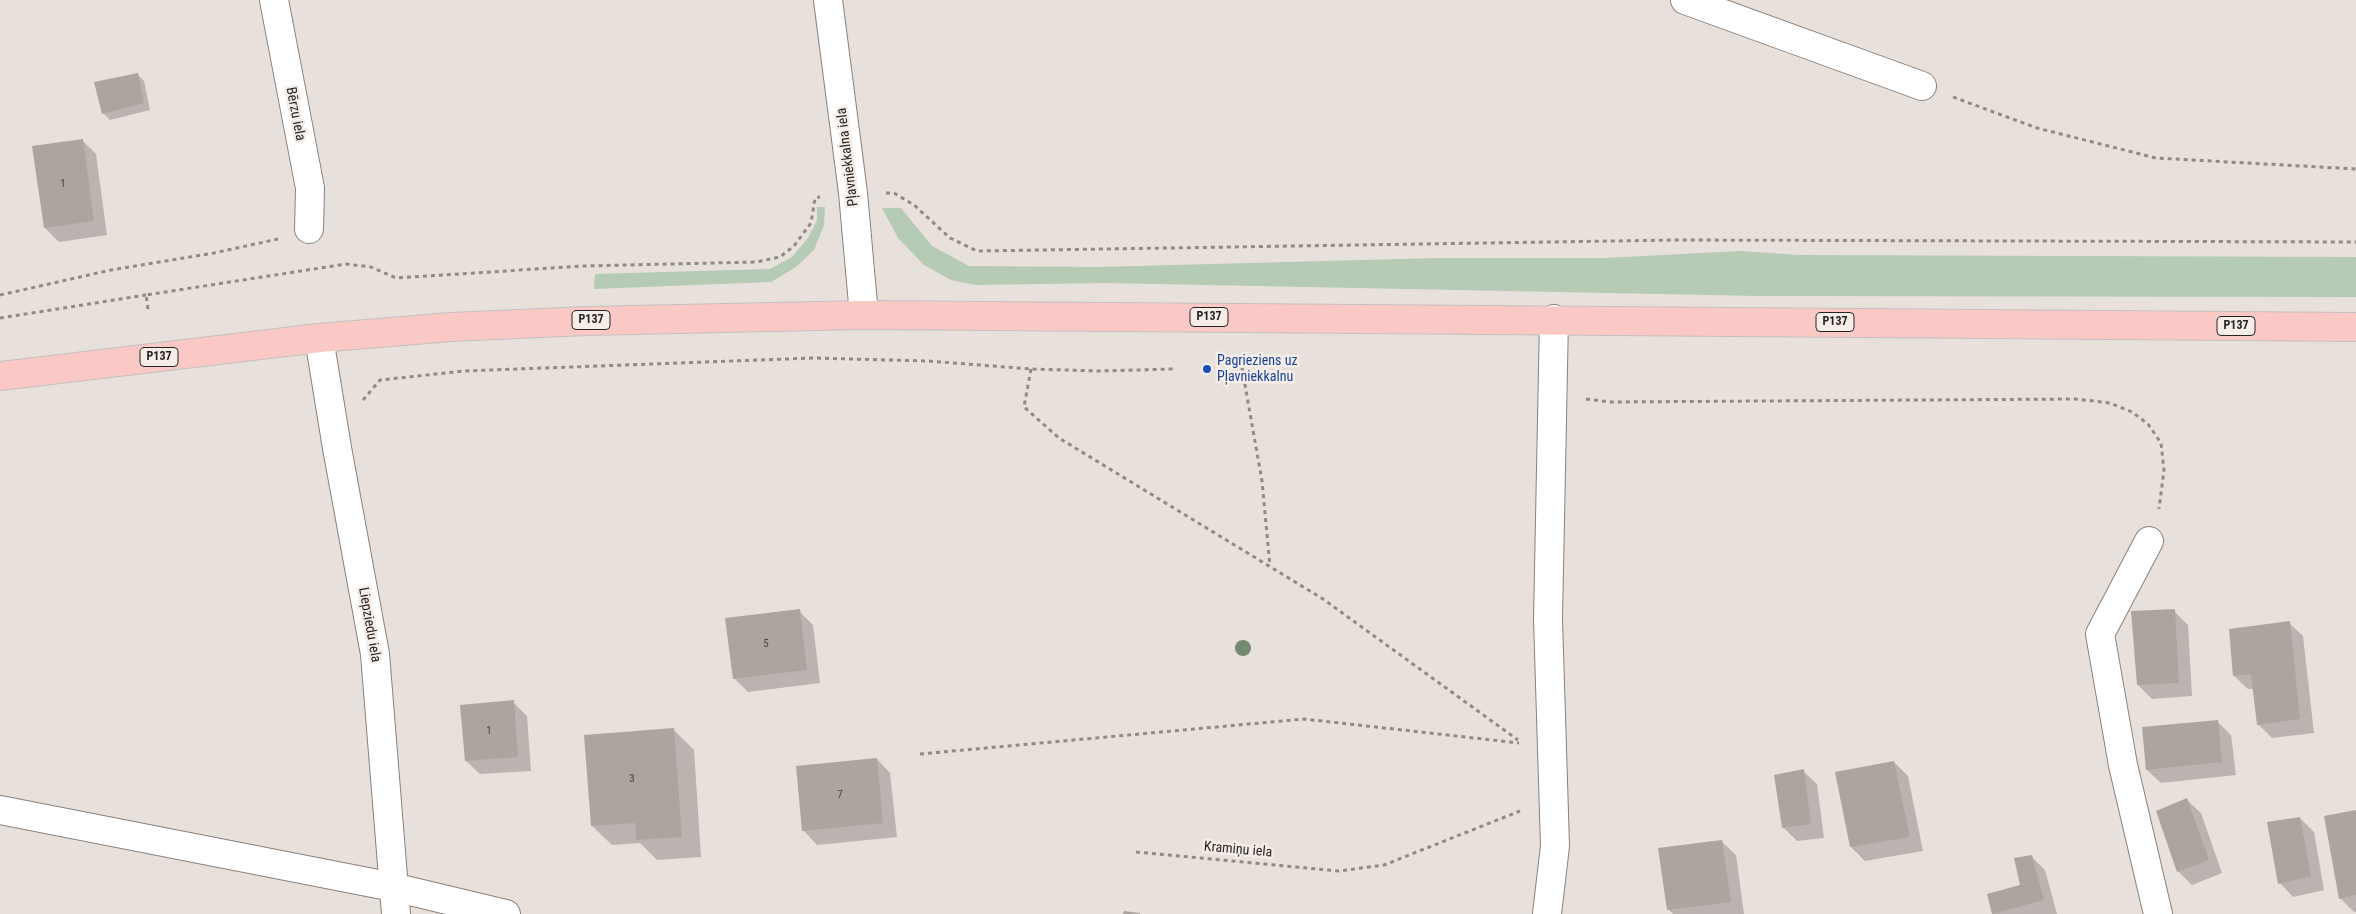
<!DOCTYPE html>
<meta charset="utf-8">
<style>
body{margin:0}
canvas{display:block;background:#e8e0db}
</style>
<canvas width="2356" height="914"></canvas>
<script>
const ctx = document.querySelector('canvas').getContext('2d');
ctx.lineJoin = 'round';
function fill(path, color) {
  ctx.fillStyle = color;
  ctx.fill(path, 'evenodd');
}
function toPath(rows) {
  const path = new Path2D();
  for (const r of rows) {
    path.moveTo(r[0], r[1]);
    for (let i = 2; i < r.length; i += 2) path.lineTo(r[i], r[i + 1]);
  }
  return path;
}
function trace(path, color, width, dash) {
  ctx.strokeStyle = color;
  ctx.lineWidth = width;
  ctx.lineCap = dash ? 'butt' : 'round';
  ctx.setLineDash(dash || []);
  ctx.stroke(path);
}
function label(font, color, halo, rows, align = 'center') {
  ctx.font = font + ' "Roboto Condensed",sans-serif';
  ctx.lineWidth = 5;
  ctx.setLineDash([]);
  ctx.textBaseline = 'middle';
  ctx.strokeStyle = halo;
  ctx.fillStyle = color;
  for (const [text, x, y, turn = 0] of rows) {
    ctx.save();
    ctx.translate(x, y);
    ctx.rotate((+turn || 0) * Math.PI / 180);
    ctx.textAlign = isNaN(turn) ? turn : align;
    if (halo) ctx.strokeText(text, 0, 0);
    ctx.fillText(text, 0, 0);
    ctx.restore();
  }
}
const green = toPath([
 [817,207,825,207,824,225,814,250,796,267,771,282,594,289,595,274,770,269,792,257,808,238,817,220],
 [882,208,901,208,932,246,969,266,1098,267,1438,258,1604,258,1741,251,1799,255,2356,257,2356,297,1758,296,1105,283,976,285,951,280,924,265,898,238]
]);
const shadow = toPath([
 [137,74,144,81,150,110,110,120,103,113],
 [83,141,96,154,107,235,59,242,45,228],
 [799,611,813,625,820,683,748,692,734,678],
 [2174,611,2188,625,2192,696,2152,699,2138,685],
 [2289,623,2303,636,2314,733,2272,738,2258,724,2254,689,2248,689,2234,676],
 [513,702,527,716,531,771,480,774,466,761],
 [2217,721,2231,735,2236,775,2161,783,2147,770],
 [674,730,694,750,701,857,657,860,640,843,612,845,592,826],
 [877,759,890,773,897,837,817,845,804,831,798,767],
 [1894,762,1908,776,1923,851,1865,861,1851,847],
 [1803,771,1817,784,1824,838,1797,841,1783,827],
 [2187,800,2201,813,2222,873,2192,885,2178,871],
 [2356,811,2356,912,2354,912,2340,898],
 [2300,818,2314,832,2324,890,2293,897,2280,883],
 [1722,842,1736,855,1744,914,1673,914,1668,909],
 [2031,856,2045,870,2057,914,1993,914,1988,895,2022,886]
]);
const building = toPath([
 [138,73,144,103,102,114,94,82],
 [83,139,94,221,44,228,32,146],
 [800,609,807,670,733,679,725,618],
 [2175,609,2179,683,2137,685,2131,611],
 [2290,621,2300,719,2257,725,2251,674,2233,676,2229,629],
 [514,700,518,757,465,761,460,705],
 [2218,720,2222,762,2146,770,2142,727],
 [674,728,682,837,636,840,635,823,591,826,584,735],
 [877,758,883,823,802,831,796,766],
 [1894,761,1910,837,1850,847,1835,772],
 [1804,769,1811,824,1782,828,1774,775],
 [2187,798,2209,860,2177,872,2156,811],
 [2356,810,2356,895,2339,899,2324,816],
 [2300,817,2311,876,2278,884,2267,822],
 [1722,840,1731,902,1667,910,1658,848],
 [2032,855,2044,900,1992,914,1987,894,2020,885,2014,858],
 [1124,911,1140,913,1140,914,1123,914]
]);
const path = toPath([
 [1953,97,2037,128,2156,158,2356,169],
 [886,193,894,193,914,205,950,238,977,251,1675,240,2356,242],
 [0,295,111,270,214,253,278,239],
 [148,309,146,295,346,264,371,267,396,278,583,266,756,262,780,257,794,246,811,223,815,198,820,197],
 [0,318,146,295],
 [1242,368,1262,481,1270,566],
 [1031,369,1024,407,1059,438,1323,599,1518,740],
 [1586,399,1609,402,2076,399,2110,403,2132,412,2148,424,2161,443,2164,470,2159,509],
 [363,400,380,380,464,371,813,358,928,361,1031,369,1100,371,1173,369],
 [920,754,1304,719,1519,743],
 [1136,852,1339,871,1384,865,1520,811]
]);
const minor = toPath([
 [274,0,310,188,309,229],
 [828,0,853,193,864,315],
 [1685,0,1922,86],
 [319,338,337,448,375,654,396,914],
 [2149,541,2100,634,2123,765,2158,914],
 [0,810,393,887,506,914],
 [1547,914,1555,846,1548,619,1554,319]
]);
const major = toPath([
 [0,376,319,338,451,327,586,321,864,315,2356,327]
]);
const trees = [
 [1243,648]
];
const markers = [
 [1207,369,5,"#1a4fb4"]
];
const numberNames = [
 ["1",63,184],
 ["5",766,644],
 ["1",489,731],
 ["3",632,779],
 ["7",840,795]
];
const shields = [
 [1209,317,38],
 [591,320,38],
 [1835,322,38],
 [2236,326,38],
 [159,357,38]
];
const shieldNames = [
 ["P137",1209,317],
 ["P137",591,320],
 ["P137",1835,322],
 ["P137",2236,326],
 ["P137",159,357]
];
const streetNames = [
 ["Bērzu iela",295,114,79],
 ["Pļavniekkalna iela",848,157,-97],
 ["Liepziedu iela",369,625,80],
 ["Kramiņu iela",1238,850,5]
];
const transitNames = [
 ["Pagrieziens uz",1217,361],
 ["Pļavniekkalnu",1217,377]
];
fill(green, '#b5cbb6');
fill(shadow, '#0003');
fill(building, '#aba49f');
trace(minor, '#88817c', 30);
trace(major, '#c2c1c1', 30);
trace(path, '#908a87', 3, [4, 4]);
trace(minor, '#fff', 28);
trace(major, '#fac8c5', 28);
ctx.fillStyle = '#738972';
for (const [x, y] of trees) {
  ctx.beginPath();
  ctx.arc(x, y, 8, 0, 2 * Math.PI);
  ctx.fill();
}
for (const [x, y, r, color] of markers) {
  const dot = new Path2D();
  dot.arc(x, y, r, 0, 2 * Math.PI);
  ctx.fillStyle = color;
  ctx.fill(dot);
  trace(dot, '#f5ede8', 2);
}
label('11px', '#474341', null, numberNames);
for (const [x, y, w] of shields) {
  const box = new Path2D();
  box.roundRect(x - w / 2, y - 9.5, w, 19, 4);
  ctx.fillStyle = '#f5ede8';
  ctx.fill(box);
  trace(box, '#262322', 1);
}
label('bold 12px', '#262322', null, shieldNames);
label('14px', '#262322', '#f5ede8', streetNames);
label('14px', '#164399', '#f5ede8', transitNames, 'left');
</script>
